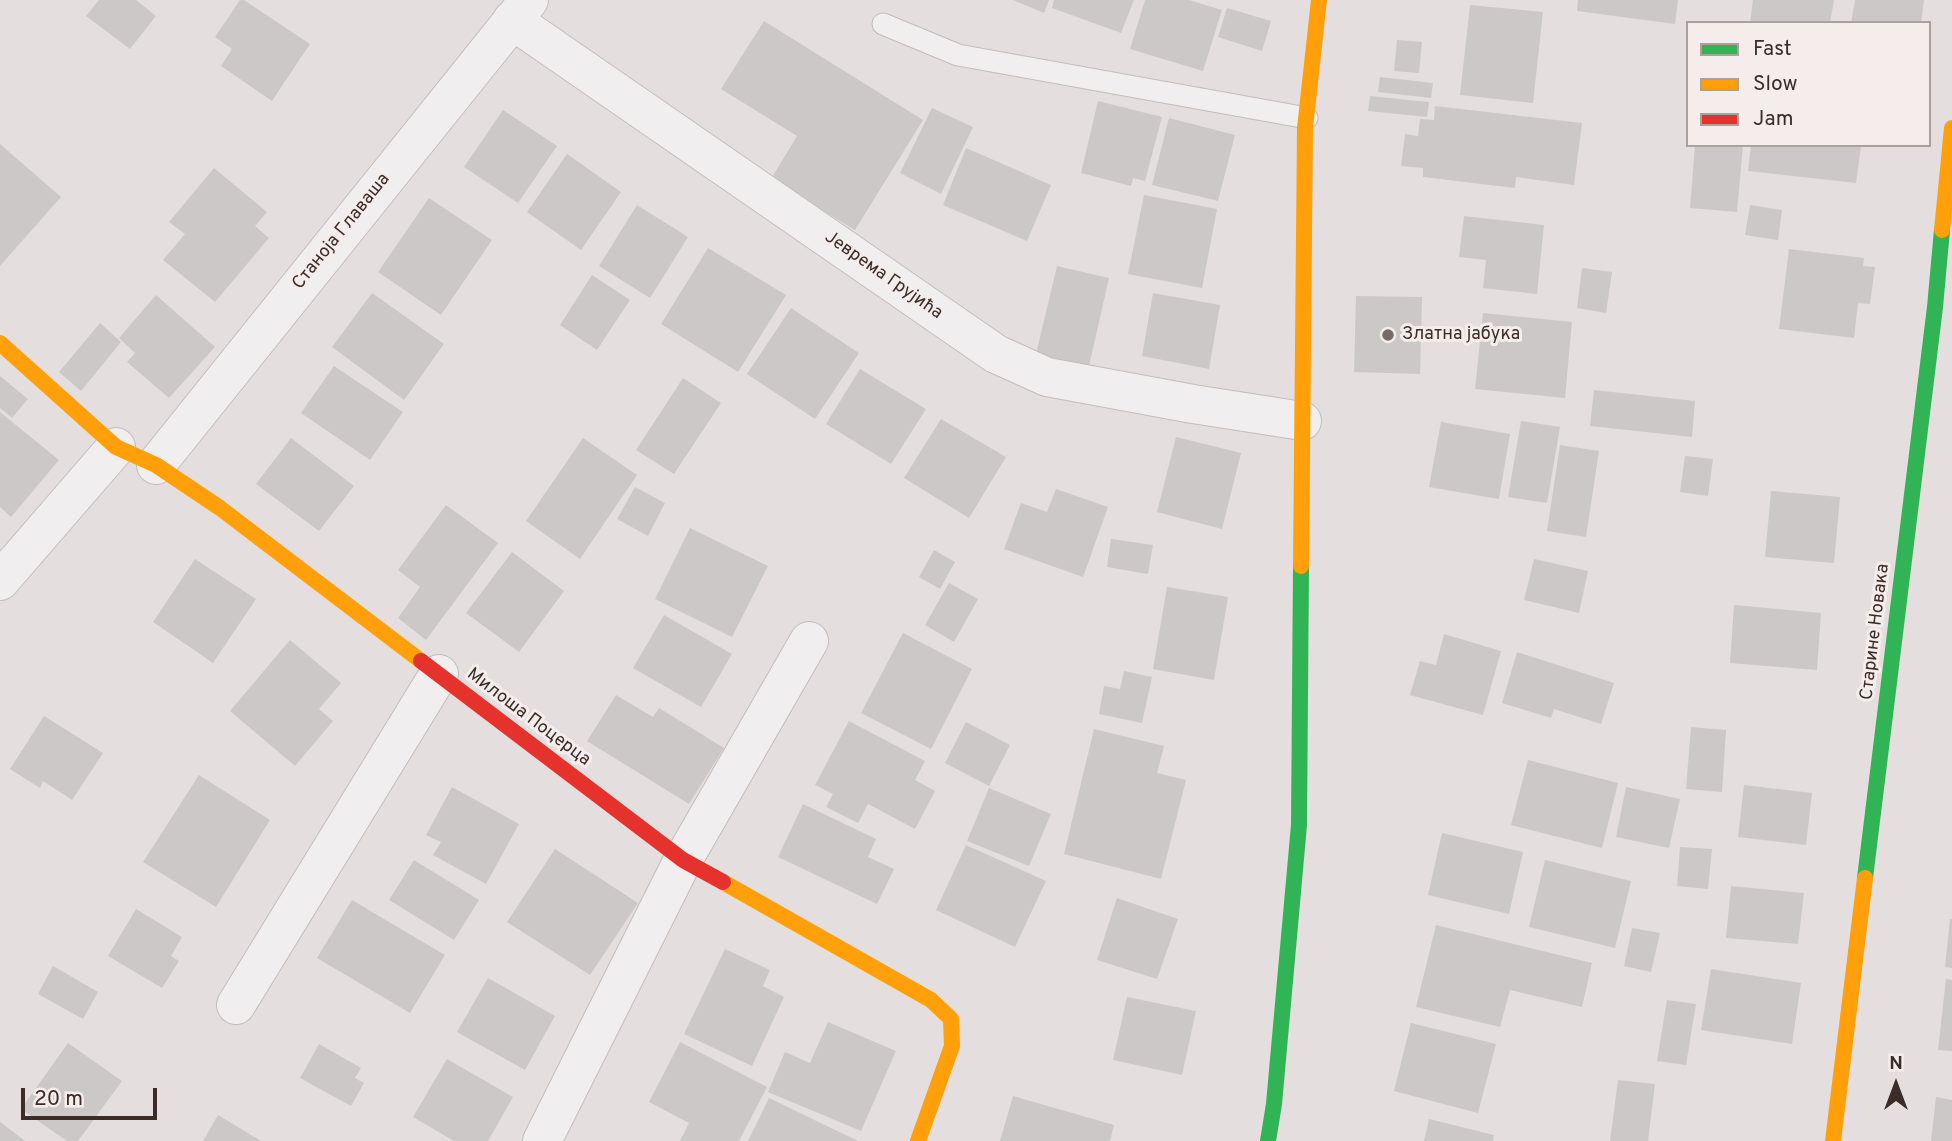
<!DOCTYPE html>
<meta charset="utf-8">
<style>
body{margin:0}
#map{position:relative;width:1952px;height:1141px;overflow:hidden;background:#e4dfde;font-family:Overpass,sans-serif}
canvas{display:block}
.legend{position:absolute;left:1686px;top:21px;width:245px;height:126px;box-sizing:border-box;background:#f4edeb;border:2px solid #aaa09d;margin:0;padding:9px 12px;list-style:none;font-size:21px;color:#3b2c27}
.legend li{display:flex;align-items:center;gap:14px;height:35px}
.legend b{width:35px;border:2px solid #aaa09d}
.north{position:absolute;left:1861px;top:1050px;width:70px;height:70px;-webkit-text-stroke:5px #f4edeb;paint-order:stroke;rotate:0deg;font-size:19px;font-weight:700;line-height:28px;text-align:center;color:#3b2c27}
.north::after{content:'';display:block;margin:auto;width:24px;height:32px;background:#3b2c27;clip-path:polygon(50% 0,100% 100%,50% 72%,0 100%)}
.scale{position:absolute;left:21px;top:1088px;width:136px;height:32px;box-sizing:border-box;border:4px solid #3b2c27;border-top:0;padding-left:9px;font-size:21px;line-height:24px;white-space:nowrap;color:#3b2c27;-webkit-text-stroke:5px #f4edeb;paint-order:stroke}
</style>
<div id="map">
<canvas width="1952" height="1141"></canvas>
<ul class="legend">
<li><b style="height:9px;background:#30b455"></b>Fast</li>
<li><b style="height:9px;background:#ff9f0a"></b>Slow</li>
<li><b style="height:9px;background:#e5322d"></b>Jam</li>
</ul>
<div class="north">N</div>
<div class="scale">20 m</div>
</div>
<script>
const ctx = document.querySelector('canvas').getContext('2d');
ctx.lineJoin = 'round';
function fill(path, color) {
  ctx.fillStyle = color;
  ctx.fill(path, 'evenodd');
}
function toPath(rows) {
  const path = new Path2D();
  for (const r of rows) {
    path.moveTo(r[0], r[1]);
    for (let i = 2; i < r.length; i += 2) path.lineTo(r[i], r[i + 1]);
  }
  return path;
}
function trace(path, color, width, dash) {
  ctx.strokeStyle = color;
  ctx.lineWidth = width;
  ctx.lineCap = dash ? 'butt' : 'round';
  ctx.setLineDash(dash || []);
  ctx.stroke(path);
}
function label(font, color, halo, rows, align = 'center') {
  ctx.font = font + ' Overpass,sans-serif';
  ctx.lineWidth = 6;
  ctx.setLineDash([]);
  ctx.textBaseline = 'middle';
  ctx.strokeStyle = halo;
  ctx.fillStyle = color;
  for (const [text, x, y, turn = 0] of rows) {
    ctx.save();
    ctx.translate(x, y);
    ctx.rotate((+turn || 0) * Math.PI / 180);
    ctx.textAlign = isNaN(turn) ? turn : align;
    if (halo) ctx.strokeText(text, 0, 0);
    ctx.fillText(text, 0, 0);
    ctx.restore();
  }
}
const building = toPath([
 [99,0,136,0,156,16,130,49,86,16],
 [240,0,244,0,310,44,272,101,221,66,232,49,215,37],
 [1013,0,1049,0,1044,13],
 [1054,0,1134,0,1121,33,1052,8],
 [1145,0,1189,0,1222,10,1203,71,1130,49],
 [1578,0,1678,0,1675,24,1577,11],
 [1753,0,1834,0,1830,23,1750,23],
 [1855,0,1924,0,1921,23,1851,23],
 [1470,5,1543,12,1533,103,1460,95],
 [1227,8,1271,21,1262,51,1218,37],
 [764,21,923,120,855,230,771,179,797,136,721,89],
 [1397,40,1422,42,1419,73,1394,71],
 [1380,77,1433,83,1431,98,1378,92],
 [1370,96,1429,102,1427,117,1368,111],
 [1098,101,1162,117,1145,181,1133,178,1131,186,1081,173],
 [1435,106,1582,123,1574,185,1516,177,1515,188,1423,177,1423,168,1401,166,1405,134,1418,136,1420,119,1434,120],
 [932,108,973,127,941,194,900,173],
 [503,110,557,146,518,203,464,167],
 [1169,118,1235,135,1218,201,1152,185],
 [0,144,61,197,0,266],
 [1695,145,1743,145,1737,212,1690,208],
 [1751,145,1861,146,1856,183,1748,171],
 [966,148,1051,185,1027,241,943,205],
 [567,154,621,192,581,250,527,212],
 [214,168,267,212,255,226,269,238,215,302,163,260,185,234,169,222],
 [1144,195,1217,209,1202,288,1128,274],
 [429,198,492,240,441,315,378,272],
 [637,205,688,237,650,298,599,266],
 [1750,205,1782,210,1778,240,1745,235],
 [1464,216,1544,225,1537,294,1483,288,1486,260,1459,257],
 [708,248,786,295,738,372,661,324],
 [1789,249,1864,258,1863,266,1875,267,1870,304,1858,303,1854,338,1779,329],
 [1057,266,1109,278,1089,366,1036,354],
 [1582,268,1612,272,1606,313,1577,308],
 [592,275,630,300,597,350,560,325],
 [372,293,444,344,404,400,332,347],
 [1153,293,1220,305,1209,369,1142,356],
 [156,295,215,347,169,398,127,362,135,353,119,338],
 [1356,296,1422,297,1420,374,1354,372],
 [791,308,859,353,815,419,747,374],
 [1483,313,1572,322,1565,398,1475,389],
 [100,323,121,342,81,391,59,372],
 [334,366,403,412,370,460,301,413],
 [860,369,926,409,891,464,826,424],
 [0,376,28,399,12,418,0,408],
 [683,378,721,403,674,474,636,450],
 [1594,390,1695,401,1692,437,1590,426],
 [0,412,59,460,11,517,0,507],
 [941,419,1006,457,969,518,904,478],
 [1521,421,1560,427,1547,503,1508,497],
 [1441,422,1510,434,1499,499,1429,487],
 [1176,437,1241,453,1222,529,1157,512],
 [291,438,354,486,319,531,256,484],
 [583,438,637,475,580,559,526,521],
 [1560,445,1599,451,1586,537,1547,531],
 [1685,456,1713,459,1708,496,1680,492],
 [635,487,665,503,648,536,617,519],
 [1056,489,1108,507,1083,577,1004,549,1021,503,1047,512],
 [1771,491,1840,497,1834,563,1765,557],
 [446,505,498,543,426,640,398,618,420,587,398,570],
 [690,528,768,566,732,637,655,599],
 [1111,539,1153,545,1148,574,1107,567],
 [934,550,955,562,940,589,919,577],
 [512,552,564,591,519,652,466,613],
 [195,559,256,599,213,663,153,622],
 [1534,559,1588,571,1579,613,1524,600],
 [949,583,978,599,954,642,925,625],
 [1167,587,1228,597,1214,680,1153,669],
 [1734,605,1821,613,1817,670,1730,663],
 [664,615,732,654,701,707,633,668],
 [903,633,972,669,931,749,861,713],
 [1444,634,1501,651,1483,715,1410,695,1420,661,1436,665],
 [290,640,341,683,319,709,333,721,295,766,230,711],
 [1517,652,1614,683,1601,724,1554,709,1551,718,1502,703],
 [1124,671,1152,677,1142,723,1099,714,1104,686,1120,689],
 [616,695,653,717,659,708,724,748,689,804,587,741],
 [44,716,103,753,72,800,43,781,40,788,10,769],
 [849,721,925,761,915,780,935,791,915,829,868,804,858,823,826,807,833,794,815,785],
 [966,722,1010,745,989,786,945,763],
 [1691,727,1726,730,1722,792,1686,789],
 [1094,729,1164,746,1157,773,1186,780,1161,879,1064,854],
 [1528,760,1618,783,1602,848,1511,825],
 [199,775,270,820,216,907,143,862],
 [1744,785,1812,793,1806,845,1738,837],
 [452,787,519,824,486,884,433,855,441,842,426,835],
 [1626,787,1680,799,1669,848,1616,837],
 [989,788,1051,814,1029,866,967,841],
 [803,804,876,839,868,857,894,869,877,904,778,857],
 [1442,833,1523,852,1509,914,1428,895],
 [966,845,1046,881,1015,947,936,910],
 [1680,847,1712,849,1708,889,1677,886],
 [555,849,638,903,590,975,507,922],
 [414,860,479,900,454,940,389,900],
 [1545,860,1631,881,1615,948,1529,927],
 [1731,886,1804,893,1798,944,1726,938],
 [1117,898,1178,919,1157,979,1097,960],
 [352,900,445,955,410,1013,317,958],
 [136,909,182,937,171,956,179,961,162,988,108,956],
 [1950,919,1952,919,1952,968,1945,967],
 [1436,925,1592,963,1582,1007,1510,990,1500,1027,1416,1007],
 [1632,928,1660,933,1651,972,1624,966],
 [725,949,770,970,763,986,784,997,752,1066,684,1034],
 [53,966,98,992,83,1019,38,994],
 [1711,969,1801,983,1792,1044,1701,1030],
 [488,978,555,1016,525,1070,457,1032],
 [1946,979,1952,980,1952,1051,1938,1050],
 [1127,997,1196,1011,1182,1075,1113,1060],
 [1667,1000,1696,1004,1686,1065,1657,1061],
 [828,1022,896,1051,861,1131,768,1092,785,1052,810,1063],
 [1411,1023,1496,1044,1478,1113,1394,1091],
 [680,1042,767,1087,739,1141,680,1141,689,1123,649,1102],
 [68,1043,122,1081,78,1141,67,1141,21,1109],
 [319,1044,361,1068,355,1078,364,1083,351,1106,300,1078],
 [447,1059,513,1097,488,1141,454,1141,413,1117],
 [1618,1080,1655,1084,1648,1141,1610,1141],
 [1013,1096,1114,1125,1110,1141,1000,1141],
 [1936,1097,1952,1100,1952,1141,1931,1141],
 [769,1098,858,1141,748,1141],
 [218,1115,261,1141,203,1141],
 [1429,1119,1494,1135,1493,1141,1424,1141],
 [0,1122,3,1124,25,1141,0,1141]
]);
const lane = toPath([
 [883,24,958,55,1307,118]
]);
const street = toPath([
 [512,20,996,354,1047,377,1193,404,1302,421],
 [156,465,529,0],
 [0,581,116,447],
 [236,1005,439,674],
 [542,1141,683,860,809,641]
]);
const fast = toPath([
 [1865,878,1935,307,1942,230],
 [1268,1141,1274,1104,1299,825,1301,566]
]);
const slow = toPath([
 [1942,230,1952,128],
 [0,343,116,447,156,465,220,508,421,661],
 [1301,566,1305,128,1319,0],
 [723,882,931,1000,951,1019,952,1046,918,1141],
 [1833,1141,1865,878]
]);
const jam = toPath([
 [421,661,683,860,723,882]
]);
const markers = [
 [1388,335,7,"#766b67"]
];
const streetNames = [
 ["Станоја Главаша",342,232,-51],
 ["Јеврема Грујића",883,276,35],
 ["Старине Новака",1876,632,-83],
 ["Милоша Поцерца",528,718,37]
];
const poiNames = [
 ["Златна јабука",1402,335]
];
fill(building, '#ccc8c7');
trace(lane, '#c2bdbc', 23);
trace(street, '#c2bdbc', 40);
trace(lane, '#f0eeee', 21);
trace(street, '#f0eeee', 38);
trace(fast, '#30b455', 16);
trace(slow, '#ff9f0a', 16);
trace(jam, '#e5322d', 16);
for (const [x, y, r, color] of markers) {
  const dot = new Path2D();
  dot.arc(x, y, r, 0, 2 * Math.PI);
  ctx.fillStyle = color;
  ctx.fill(dot);
  trace(dot, '#f4edeb', 2.5);
}
label('18px', '#3b2c27', '#f4edeb', streetNames);
label('18px', '#3b2c27', '#f4edeb', poiNames, 'left');
</script>
